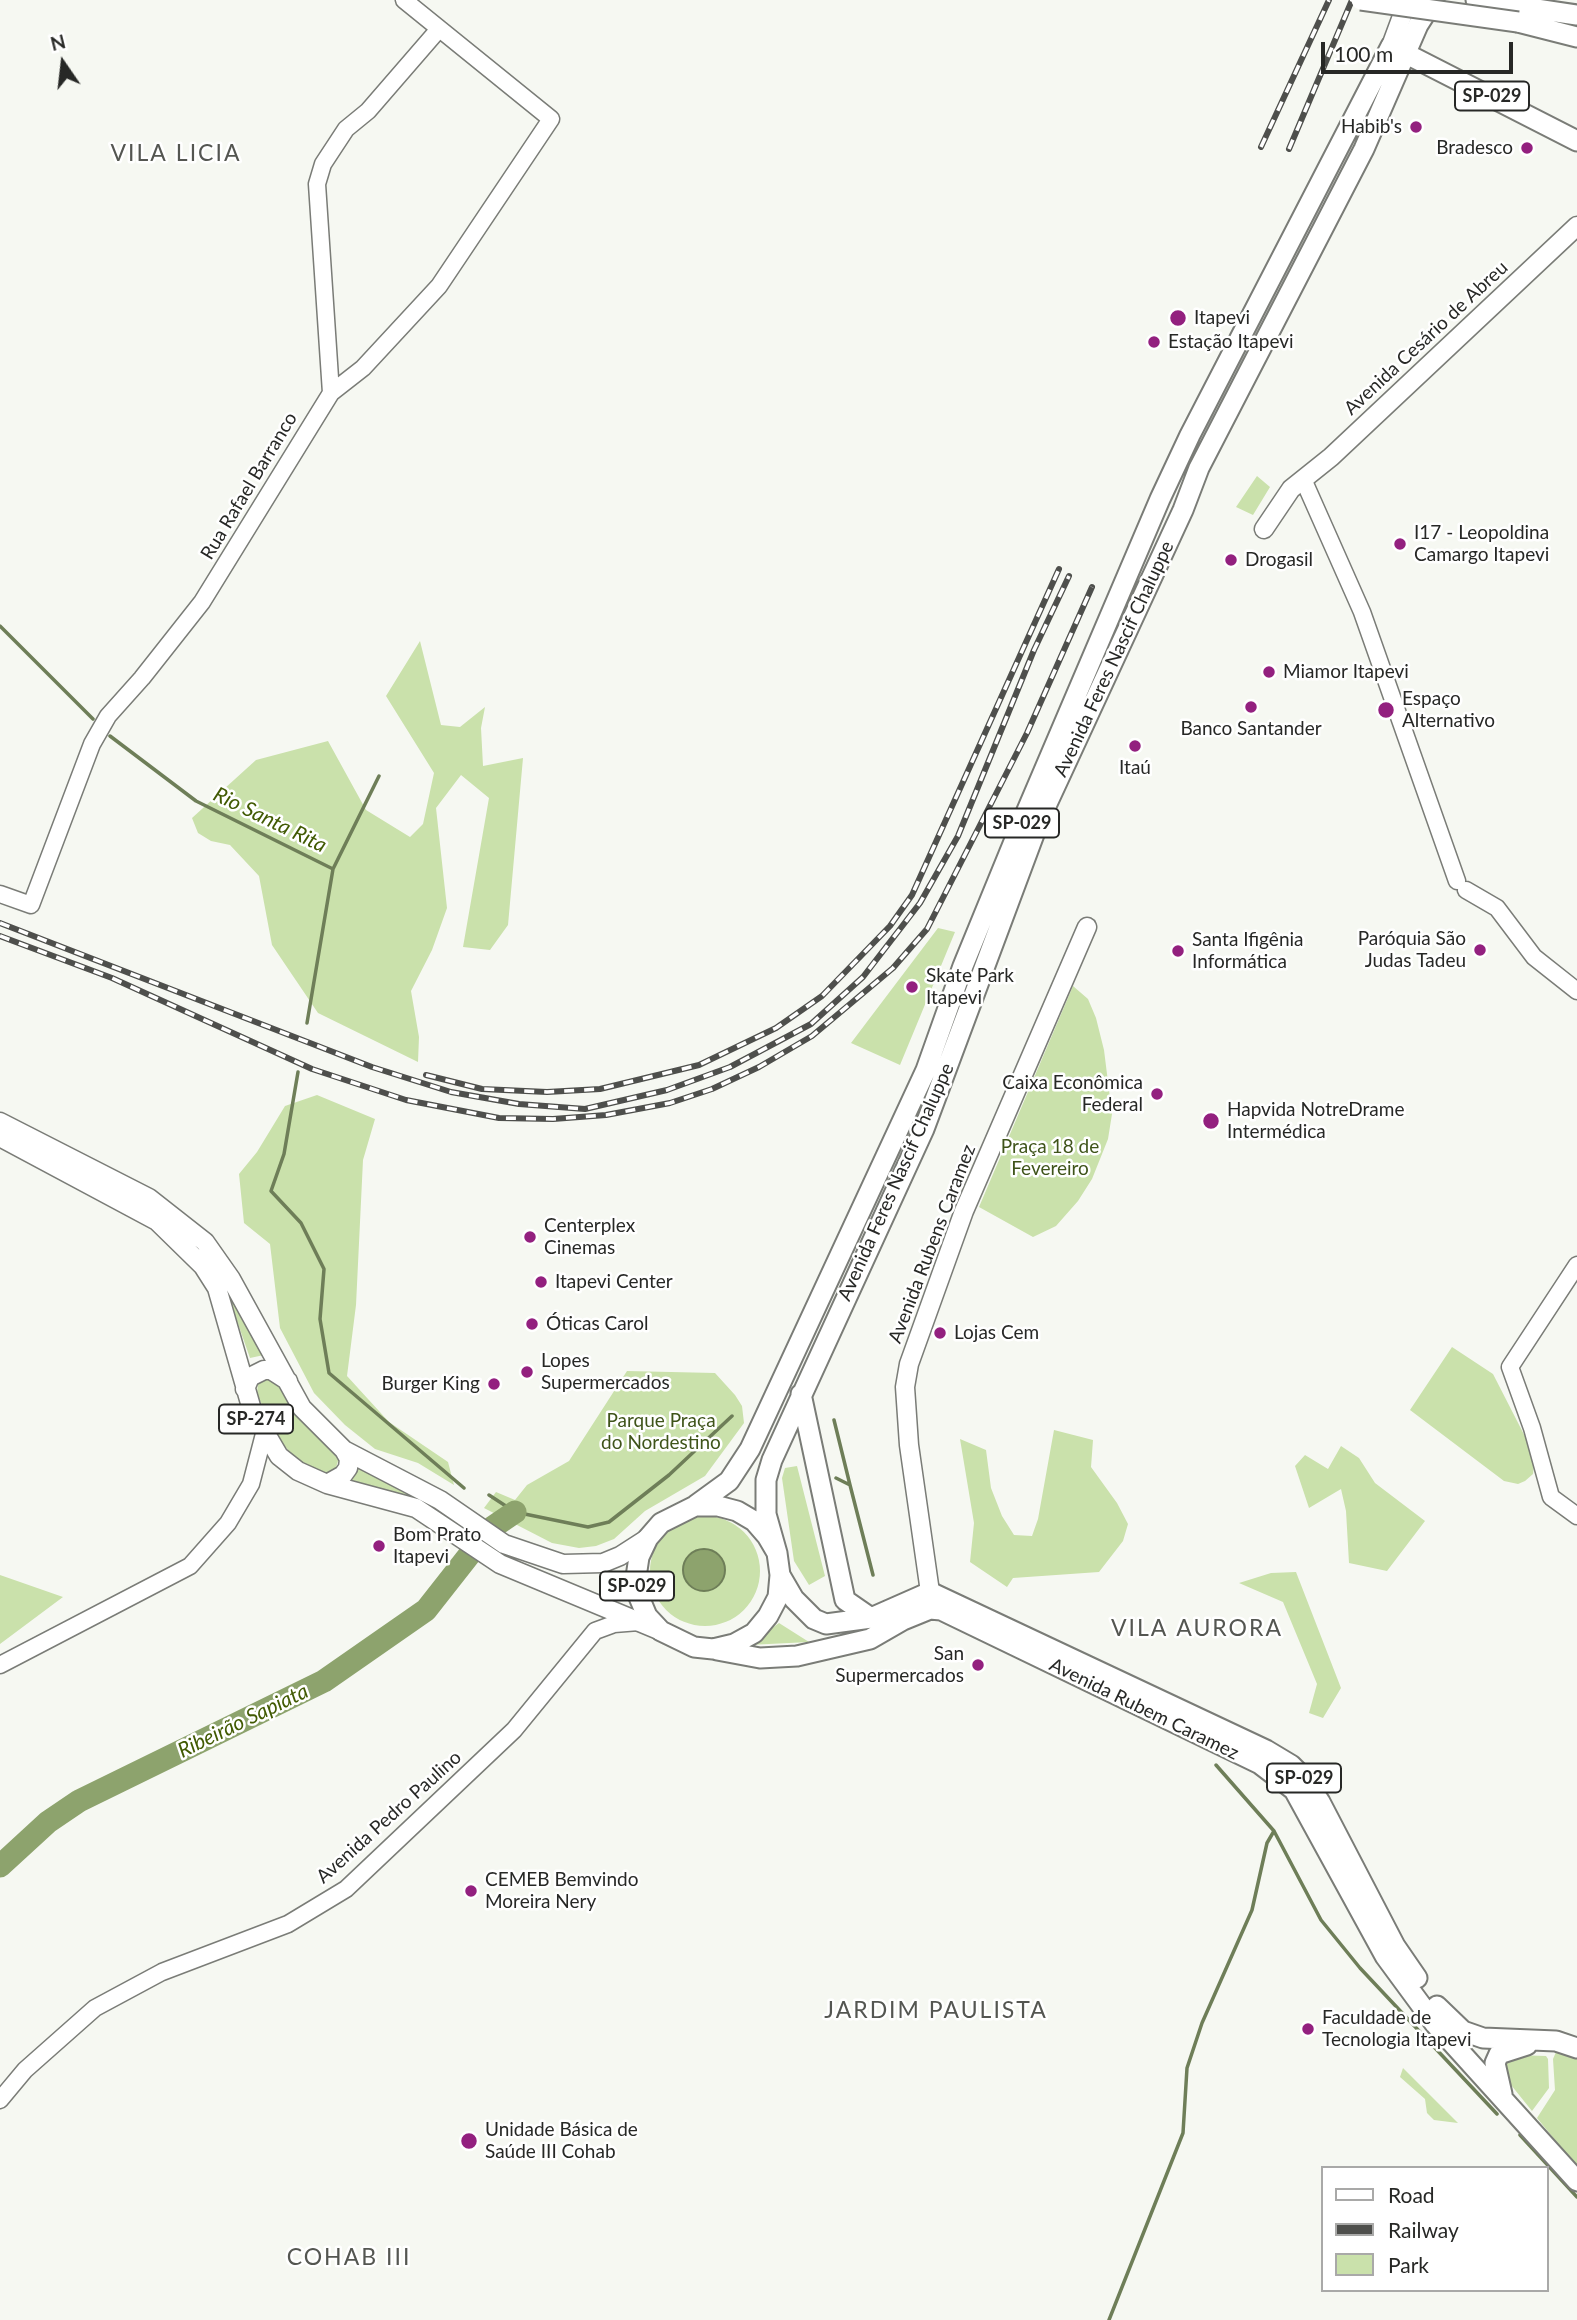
<!DOCTYPE html>
<meta charset="utf-8">
<style>
body{margin:0}
#map{position:relative;width:1577px;height:2320px;overflow:hidden;background:#f6f8f2;font-family:Lato,sans-serif}
canvas{display:block}
.legend{position:absolute;left:1321px;top:2166px;width:228px;height:126px;box-sizing:border-box;background:#fff;border:2px solid #a9a9a8;margin:0;padding:9px 12px;list-style:none;font-size:21px;color:#272826}
.legend li{display:flex;align-items:center;gap:14px;height:35px}
.legend b{width:35px;border:2px solid #a9a9a8}
.north{position:absolute;left:28px;top:28px;width:70px;height:70px;-webkit-text-stroke:5px #fff;paint-order:stroke;rotate:346deg;font-size:19px;font-weight:700;line-height:28px;text-align:center;color:#272826}
.north::after{content:'';display:block;margin:auto;width:24px;height:32px;background:#272826;clip-path:polygon(50% 0,100% 100%,50% 72%,0 100%)}
.scale{position:absolute;left:1321px;top:42px;width:192px;height:32px;box-sizing:border-box;border:4px solid #272826;border-top:0;padding-left:9px;font-size:21px;line-height:24px;white-space:nowrap;color:#272826;-webkit-text-stroke:5px #fff;paint-order:stroke}
</style>
<div id="map">
<canvas width="1577" height="2320"></canvas>
<ul class="legend">
<li><b style="height:9px;background:#fff"></b>Road</li>
<li><b style="height:9px;background:#4e4f4c"></b>Railway</li>
<li><b style="height:19px;background:#cae1ab"></b>Park</li>
</ul>
<div class="north">N</div>
<div class="scale">100 m</div>
</div>
<script>
const ctx = document.querySelector('canvas').getContext('2d');
ctx.lineJoin = 'round';
function fill(path, color) {
  ctx.fillStyle = color;
  ctx.fill(path, 'evenodd');
}
function toPath(rows) {
  const path = new Path2D();
  for (const r of rows) {
    if (r.length === 3) {
      path.moveTo(r[0] + r[2], r[1]);
      path.arc(r[0], r[1], r[2], 0, 2 * Math.PI);
      continue;
    }
    path.moveTo(r[0], r[1]);
    for (let i = 2; i < r.length; i += 2) path.lineTo(r[i], r[i + 1]);
  }
  return path;
}
function trace(path, color, width, dash) {
  ctx.strokeStyle = color;
  ctx.lineWidth = width;
  ctx.lineCap = dash ? 'butt' : 'round';
  ctx.setLineDash(dash || []);
  ctx.stroke(path);
}
function label(font, color, halo, rows, align = 'center') {
  ctx.font = font + ' Lato,sans-serif';
  ctx.lineWidth = 5;
  ctx.setLineDash([]);
  ctx.textBaseline = 'middle';
  ctx.strokeStyle = halo;
  ctx.fillStyle = color;
  for (const [text, x, y, turn = 0] of rows) {
    ctx.save();
    ctx.translate(x, y);
    ctx.rotate((+turn || 0) * Math.PI / 180);
    ctx.textAlign = isNaN(turn) ? turn : align;
    if (halo) ctx.strokeText(text, 0, 0);
    ctx.fillText(text, 0, 0);
    ctx.restore();
  }
}
const green = toPath([
 [1257,476,1270,487,1253,515,1236,507],
 [420,641,441,725,460,727,485,707,481,728,483,766,523,758,508,925,490,950,463,947,489,798,461,775,436,808,447,908,432,950,411,991,419,1037,418,1062,318,1013,272,945,259,876,230,845,211,841,198,833,192,818,256,760,328,741,366,810,410,837,423,824,434,773,386,696],
 [938,928,955,932,900,1065,851,1043],
 [1073,986,1088,999,1096,1018,1104,1050,1112,1114,1108,1139,1092,1179,1078,1201,1056,1226,1033,1237,979,1207],
 [317,1095,375,1119,363,1160,356,1305,347,1376,389,1422,448,1462,454,1485,418,1463,375,1449,345,1425,314,1393,280,1328,270,1244,244,1223,239,1174,257,1152,285,1106],
 [224,1284,264,1355,250,1358],
 [1452,1347,1493,1374,1535,1456,1533,1474,1525,1481,1518,1484,1504,1481,1410,1410],
 [627,1371,715,1373,735,1395,742,1406,744,1423,705,1476,645,1511,614,1539,596,1546,579,1548,552,1543,484,1508,496,1492,515,1500,527,1485,569,1461],
 [275,1375,308,1427,336,1451,339,1458,334,1474,325,1477,298,1461,281,1442,257,1395,258,1381],
 [1054,1430,1093,1440,1091,1467,1117,1503,1128,1524,1123,1541,1099,1572,1013,1578,1007,1587,970,1562,974,1523,960,1439,986,1450,991,1488,1002,1516,1014,1535,1032,1536,1038,1519],
 [1341,1446,1359,1458,1375,1483,1425,1521,1387,1571,1349,1563,1346,1511,1341,1489,1309,1508,1295,1466,1305,1455,1328,1469],
 [361,1464,431,1503,350,1484],
 [797,1466,825,1576,809,1585,794,1561,782,1478,785,1468],
 [705,1571,55],
 [1296,1572,1341,1688,1323,1718,1309,1713,1317,1684,1283,1602,1239,1583,1271,1573],
 [0,1575,63,1597,0,1644],
 [779,1623,809,1642,749,1645],
 [1556,2052,1577,2056,1577,2167,1537,2118,1555,2090,1553,2059],
 [1515,2055,1546,2056,1548,2059,1549,2088,1532,2111,1503,2075,1502,2066,1508,2056],
 [1403,2068,1458,2123,1434,2120,1427,2113,1425,2099,1400,2077]
]);
const water = toPath([
 [704,1570,21]
]);
const stream = toPath([
 [0,626,93,719],
 [110,736,196,801,333,869,379,776],
 [307,1023,333,869],
 [298,1072,284,1154,271,1191,301,1223,324,1269,320,1319,329,1373,464,1488],
 [834,1420,850,1485],
 [836,1478,850,1485,873,1575],
 [489,1495,515,1512,588,1527,609,1522,669,1475,732,1416],
 [1216,1765,1274,1831,1321,1920,1360,1968,1497,2114],
 [1520,2135,1577,2197],
 [1109,2320,1183,2133,1187,2068,1202,2023,1252,1910,1267,1843,1274,1831]
]);
const river = toPath([
 [493,1527,515,1512],
 [0,1866,48,1822,79,1801,324,1681,426,1610,470,1554]
]);
const secondary = toPath([
 [331,393,317,184,323,164,346,129,368,111,439,29],
 [1303,479,1362,612,1457,881],
 [1466,890,1497,908,1534,957,1577,991],
 [0,894,31,905,92,744,108,716,142,678,202,602,331,393,363,368,439,286,551,119,404,0],
 [1577,1265,1510,1367,1532,1428,1551,1497,1577,1516],
 [0,1665,190,1566,228,1523,251,1484,264,1434],
 [0,2100,25,2070,95,2008,162,1972,288,1924,346,1889,514,1730,595,1631,614,1624,639,1622]
]);
const primary = toPath([
 [1391,46,1408,0],
 [1264,529,1291,489,1331,457,1577,226],
 [0,1122,149,1198,205,1242,231,1279,302,1408,344,1450,440,1500,504,1544,563,1564,603,1563,620,1556,648,1538],
 [0,1137,157,1221,203,1266,217,1288,252,1410,279,1456,298,1471,327,1484,416,1508,500,1564,661,1631],
 [245,1389,250,1377,264,1370,271,1370,288,1381],
 [327,1484,343,1475,348,1468,349,1459,344,1450],
 [930,1592,909,1445,905,1387,909,1364,964,1211,1087,927]
]);
const highway = toPath([
 [1476,0,1577,15],
 [1518,22,1577,37],
 [801,1394,845,1600,871,1618],
 [696,1505,729,1481,750,1449,926,1070,963,966,1022,822,1160,499,1190,435,1391,46,1577,141],
 [777,1553,767,1536,754,1521,737,1511,718,1506,695,1506,661,1523,648,1538,639,1557,636,1577,639,1597,647,1616,661,1631,694,1647,713,1649,734,1644,754,1633,768,1616,778,1597,780,1575,777,1553,766,1514,766,1480,772,1460,924,1129,1039,821,1183,510,1199,468,1364,149,1418,25,1434,0],
 [780,1575,794,1599,814,1619,826,1624,871,1618,930,1592,1266,1750,1291,1765,1306,1780,1320,1802,1395,1946,1417,1978],
 [717,1650,760,1658,797,1656,870,1639,903,1620,930,1609,941,1610,1260,1764,1294,1790,1385,1956,1435,2024,1577,2181],
 [1437,2006,1463,2031,1483,2038,1556,2041,1577,2048],
 [1502,2094,1495,2063,1499,2054,1527,2045]
]);
const rail = toPath([
 [1261,147,1329,0],
 [1289,149,1352,0],
 [0,923,372,1067,451,1092,519,1104,585,1109,667,1090,730,1067,811,1024,863,977,920,903,958,836,1034,650,1069,576],
 [0,936,112,978,312,1069,406,1100,499,1118,553,1119,606,1115,670,1103,712,1089,759,1067,812,1036,893,968,927,929,1027,733,1092,587],
 [426,1075,482,1089,547,1092,600,1089,699,1065,776,1028,822,996,890,926,912,895,1059,569]
]);
const highwayBridge = toPath([
 [1361,0,1518,22]
]);
const markers = [
 [1416,127,7,"#93207f"],
 [1527,148,7,"#93207f"],
 [1178,318,9,"#93207f"],
 [1154,342,7,"#93207f"],
 [1400,544,7,"#93207f"],
 [1231,560,7,"#93207f"],
 [1269,672,7,"#93207f"],
 [1251,707,7,"#93207f"],
 [1386,710,9,"#93207f"],
 [1135,746,7,"#93207f"],
 [1480,950,7,"#93207f"],
 [1178,951,7,"#93207f"],
 [912,987,7,"#93207f"],
 [1157,1094,7,"#93207f"],
 [1211,1121,9,"#93207f"],
 [530,1237,7,"#93207f"],
 [541,1282,7,"#93207f"],
 [532,1324,7,"#93207f"],
 [940,1333,7,"#93207f"],
 [527,1372,7,"#93207f"],
 [494,1384,7,"#93207f"],
 [379,1546,7,"#93207f"],
 [978,1665,7,"#93207f"],
 [471,1891,7,"#93207f"],
 [1308,2029,7,"#93207f"],
 [469,2141,9,"#93207f"]
];
const shields = [
 [1492,96,74],
 [1022,823,74],
 [256,1419,74],
 [637,1586,74],
 [1304,1778,74]
];
const shieldNames = [
 ["SP-029",1492,96],
 ["SP-029",1022,823],
 ["SP-274",256,1419],
 ["SP-029",637,1586],
 ["SP-029",1304,1778]
];
const poiNames = [
 ["Habib's",1402,127,"right"],
 ["Bradesco",1513,148,"right"],
 ["Itapevi",1194,318],
 ["Estação Itapevi",1168,342],
 ["I17 - Leopoldina",1414,533],
 ["Camargo Itapevi",1414,555],
 ["Drogasil",1245,560],
 ["Miamor Itapevi",1283,672],
 ["Espaço",1402,699],
 ["Alternativo",1402,721],
 ["Banco Santander",1251,729,"center"],
 ["Itaú",1135,768,"center"],
 ["Paróquia São",1466,939,"right"],
 ["Judas Tadeu",1466,961,"right"],
 ["Santa Ifigênia",1192,940],
 ["Informática",1192,962],
 ["Skate Park",926,976],
 ["Itapevi",926,998],
 ["Caixa Econômica",1143,1083,"right"],
 ["Federal",1143,1105,"right"],
 ["Hapvida NotreDrame",1227,1110],
 ["Intermédica",1227,1132],
 ["Centerplex",544,1226],
 ["Cinemas",544,1248],
 ["Itapevi Center",555,1282],
 ["Óticas Carol",546,1324],
 ["Lojas Cem",954,1333],
 ["Lopes",541,1361],
 ["Supermercados",541,1383],
 ["Burger King",480,1384,"right"],
 ["Bom Prato",393,1535],
 ["Itapevi",393,1557],
 ["San",964,1654,"right"],
 ["Supermercados",964,1676,"right"],
 ["CEMEB Bemvindo",485,1880],
 ["Moreira Nery",485,1902],
 ["Faculdade de",1322,2018],
 ["Tecnologia Itapevi",1322,2040],
 ["Unidade Básica de",485,2130],
 ["Saúde III Cohab",485,2152]
];
const streetNames = [
 ["Avenida Cesário de Abreu",1426,338,-43],
 ["Rua Rafael Barranco",249,486,-59],
 ["Avenida Feres Nascif Chaluppe",1114,659,-65],
 ["Avenida Feres Nascif Chaluppe",896,1182,-66],
 ["Avenida Rubens Caramez",932,1244,-69],
 ["Avenida Rubem Caramez",1144,1709,26],
 ["Avenida Pedro Paulino",389,1817,-42]
];
const parkNames = [
 ["Praça 18 de",1050,1147],
 ["Fevereiro",1050,1169],
 ["Parque Praça",661,1421],
 ["do Nordestino",661,1443]
];
const waterNames = [
 ["Rio Santa Rita",270,820,26],
 ["Ribeirão Sapiata",243,1721,-26]
];
const quarterNames = [
 ["VILA LICIA",176,154],
 ["VILA AURORA",1197,1629],
 ["JARDIM PAULISTA",936,2011],
 ["COHAB III",349,2258]
];
fill(green, '#cae1ab');
fill(water, '#8da36d');
trace(water, '#6e7e58', 2);
trace(stream, '#6e7e58', 3.5);
trace(river, '#8da36d', 23);
trace(secondary, '#7a7c77', 19);
trace(primary, '#7a7c77', 21);
trace(highway, '#7a7c77', 23);
trace(secondary, '#fff', 16);
trace(primary, '#fff', 18);
trace(highway, '#fff', 19);
trace(rail, '#4e4f4c', 6);
trace(rail, '#fff', 3.5, [10]);
trace(highwayBridge, '#7a7c77', 23, []);
trace(highwayBridge, '#fff', 19);
for (const [x, y, r, color] of markers) {
  const dot = new Path2D();
  dot.arc(x, y, r, 0, 2 * Math.PI);
  ctx.fillStyle = color;
  ctx.fill(dot);
  trace(dot, '#fff', 2.5);
}
for (const [x, y, w] of shields) {
  const box = new Path2D();
  box.roundRect(x - w / 2, y - 14.5, w, 29, 5);
  ctx.fillStyle = '#fff';
  ctx.fill(box);
  trace(box, '#272826', 2);
}
label('bold 18px', '#272826', null, shieldNames);
label('19px', '#272826', '#fff', poiNames, 'left');
label('19px', '#272826', '#fff', streetNames);
label('19px', '#3f541a', '#fff', parkNames);
label('italic 21px', '#415a03', '#fff', waterNames);
ctx.letterSpacing = '2px';
label('23px', '#545651', '#fff', quarterNames);
ctx.letterSpacing = '0px';
</script>
